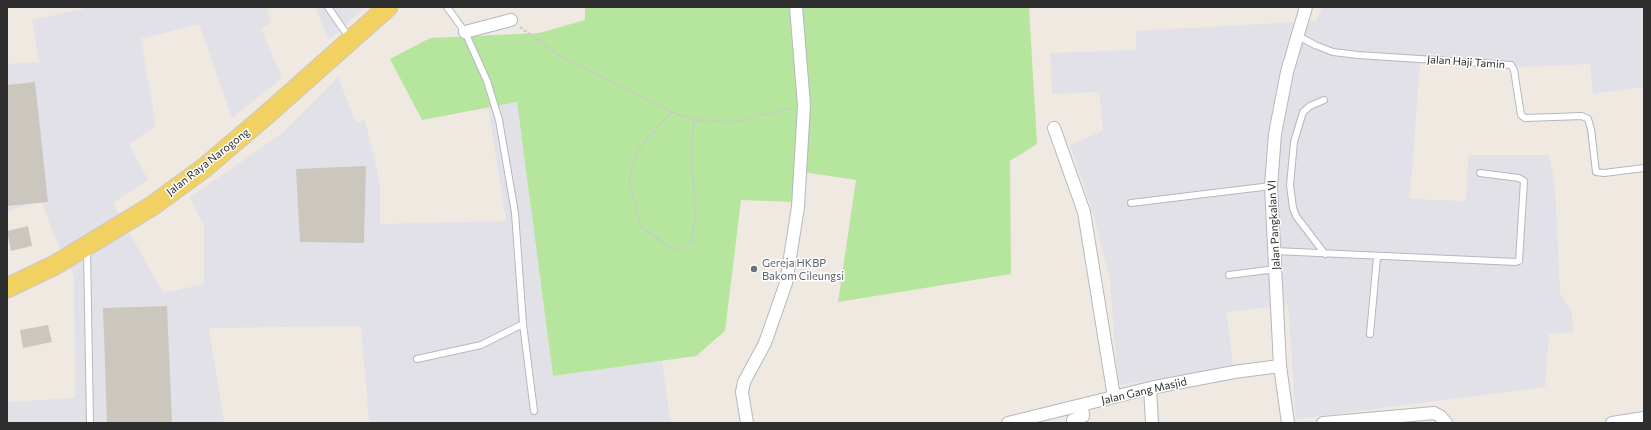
<!DOCTYPE html>
<style>
body{margin:0}
#map{position:relative;width:1651px;height:430px;overflow:hidden;background:#efe9e1;font-family:Commissioner,sans-serif}
canvas{display:block}
.frame{position:absolute;inset:0;border:8px solid #2e2e2e;pointer-events:none}
</style>
<div id="map">
<canvas width="1651" height="430"></canvas>
<div class="frame"></div>
</div>
<script>
const ctx = document.querySelector('canvas').getContext('2d');
ctx.lineJoin = 'round';
function fill(path, color) {
  ctx.fillStyle = color;
  ctx.fill(path, 'evenodd');
}
function toPath(rows) {
  const path = new Path2D();
  for (const r of rows) {
    path.moveTo(r[0], r[1]);
    for (let i = 2; i < r.length; i += 2) path.lineTo(r[i], r[i + 1]);
  }
  return path;
}
function trace(path, color, width, dash) {
  ctx.strokeStyle = color;
  ctx.lineWidth = width;
  ctx.lineCap = dash ? 'butt' : 'round';
  ctx.setLineDash(dash || []);
  ctx.stroke(path);
}
function label(font, color, halo, rows, align = 'center') {
  ctx.font = font + ' Commissioner,sans-serif';
  ctx.lineWidth = 3;
  ctx.setLineDash([]);
  ctx.textBaseline = 'middle';
  ctx.strokeStyle = halo;
  ctx.fillStyle = color;
  for (const [text, x, y, turn = 0] of rows) {
    ctx.save();
    ctx.translate(x, y);
    ctx.rotate((+turn || 0) * Math.PI / 180);
    ctx.textAlign = isNaN(turn) ? turn : align;
    if (halo) ctx.strokeText(text, 0, 0);
    ctx.fillText(text, 0, 0);
    ctx.restore();
  }
}
const industrial = toPath([
 [91,7,267,7,271,23,261,28,282,78,232,118,199,24,141,39,156,126,129,144,148,180,113,203,163,293,204,284,204,227,190,197,281,134,338,77,356,123,365,120,380,182,380,224,506,221,488,107,517,102,553,376,662,361,671,423,369,423,361,326,209,328,224,422,7,423,7,402,75,398,74,276,54,235,41,200,7,212,7,64,39,62,32,20],
 [315,7,365,7,329,40],
 [1322,7,1644,7,1644,87,1593,94,1590,64,1503,68,1420,63,1410,199,1466,201,1468,155,1549,155,1555,185,1560,293,1572,312,1573,332,1549,334,1545,387,1296,419,1288,305,1227,312,1233,368,1118,385,1110,281,1094,216,1070,145,1103,131,1099,92,1052,94,1050,53,1136,50,1136,31,1317,21]
]);
const green = toPath([
 [585,7,1029,7,1037,144,1010,161,1011,274,838,302,856,180,803,172,794,202,741,200,725,331,696,356,553,376,517,102,422,120,390,59,430,38,539,33,585,20]
]);
const building = toPath([
 [35,82,48,202,7,206,7,85],
 [366,166,364,243,300,242,296,169],
 [28,226,32,246,11,251,7,231],
 [167,306,172,423,107,423,103,308],
 [48,325,52,342,23,348,20,330]
]);
const path = toPath([
 [520,27,560,56,672,112,694,120,734,122,792,108],
 [672,112,638,149,629,179,641,227,674,250,691,242,695,219,692,151,694,120]
]);
const service = toPath([
 [328,7,350,39],
 [447,7,465,32,487,81,499,120,515,213,523,324,534,411],
 [1298,36,1315,45,1333,52,1358,55,1511,65,1514,70,1521,115,1525,118,1582,116,1588,119,1591,129,1596,172,1604,173,1644,168],
 [1324,100,1310,106,1303,112,1294,142,1290,185,1293,208,1296,216,1325,254],
 [1131,203,1271,186],
 [87,249,90,423],
 [1275,251,1516,262,1519,261,1524,181,1519,178,1480,173],
 [1229,275,1276,269],
 [1370,334,1377,257],
 [417,359,481,345,523,324]
]);
const minor = toPath([
 [465,32,511,20],
 [1054,128,1084,212,1114,397],
 [1150,388,1152,423],
 [747,423,742,392,744,382,765,343,786,283,798,207,804,105,796,7],
 [1008,423,1150,388,1234,372,1280,366],
 [1073,423,1073,420,1083,416,1082,405],
 [1288,423,1280,366,1271,186,1275,134,1287,72,1306,7],
 [1323,423,1434,413,1440,416,1446,423],
 [1612,423,1644,418]
]);
const primary = toPath([
 [7,288,55,265,152,206,204,168,264,117,388,7]
]);
const markers = [
 [754,269,4,"#6b7280"]
];
const streetNames = [
 ["Jalan Haji Tamin",1466,62,4],
 ["Jalan Raya Narogong",208,162,-38],
 ["Jalan Pangkalan VI",1274,225,-93],
 ["Jalan Gang Masjid",1144,391,-13]
];
const worshipNames = [
 ["Gereja HKBP",762,263],
 ["Bakom Cileungsi",762,276]
];
fill(industrial, '#e3e1e8');
fill(green, '#b6e59e');
fill(building, '#cbc7bf');
trace(service, '#b4b7c1', 8);
trace(minor, '#b4b7c1', 14);
trace(primary, '#c9c9c9', 21);
trace(path, '#c9c9c9', 2, [3, 2]);
trace(service, '#fff', 6);
trace(minor, '#fff', 12);
trace(primary, '#f2d163', 19);
for (const [x, y, r, color] of markers) {
  const dot = new Path2D();
  dot.arc(x, y, r, 0, 2 * Math.PI);
  ctx.fillStyle = color;
  ctx.fill(dot);
  trace(dot, '#fff', 1.5);
}
label('11px', '#2e2e2e', '#fff', streetNames);
label('11px', '#5b616d', '#fff', worshipNames, 'left');
</script>
